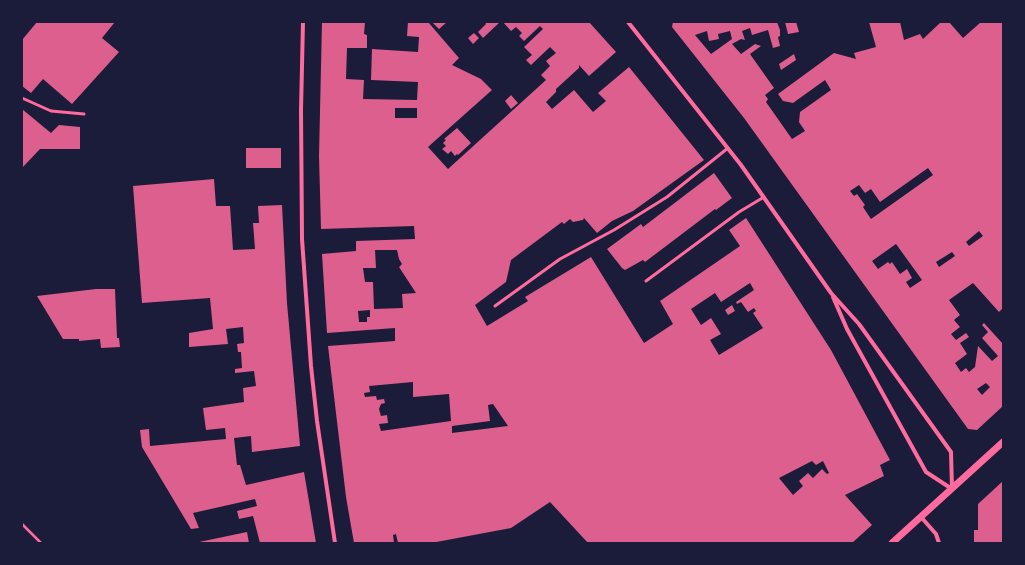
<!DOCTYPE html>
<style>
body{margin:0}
#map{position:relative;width:1025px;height:565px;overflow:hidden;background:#1b1b3a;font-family:"PT Sans",sans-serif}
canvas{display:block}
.frame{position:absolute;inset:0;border:23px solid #1b1b3a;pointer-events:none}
</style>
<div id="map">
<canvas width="1025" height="565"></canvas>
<div class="frame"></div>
</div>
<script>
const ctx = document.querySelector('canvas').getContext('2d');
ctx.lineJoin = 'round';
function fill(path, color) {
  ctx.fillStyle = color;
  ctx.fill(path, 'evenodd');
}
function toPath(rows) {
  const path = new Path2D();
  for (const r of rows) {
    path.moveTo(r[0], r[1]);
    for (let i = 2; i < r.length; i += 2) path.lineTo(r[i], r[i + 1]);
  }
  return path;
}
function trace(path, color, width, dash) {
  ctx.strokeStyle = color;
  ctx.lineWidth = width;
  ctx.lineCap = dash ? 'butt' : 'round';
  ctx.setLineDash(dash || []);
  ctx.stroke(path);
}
const building = toPath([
 [37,22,115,22,102,38,119,52,72,104,43,79,31,93,22,86,22,40],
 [322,22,365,22,364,34,367,35,367,48,347,48,346,79,364,80,363,99,417,100,418,82,371,80,372,49,418,52,419,37,407,36,408,22,428,22,459,58,452,65,481,79,492,90,428,147,448,169,546,80,541,75,550,66,546,61,556,53,550,47,531,65,526,60,532,55,524,47,543,29,540,26,524,41,519,36,522,33,516,27,511,31,503,22,589,22,616,52,589,76,579,65,579,68,556,89,556,92,546,102,552,109,574,90,593,112,606,101,598,93,629,67,704,160,633,211,612,221,597,233,584,218,583,220,573,222,570,219,564,224,562,222,511,260,506,282,475,305,487,326,528,301,525,297,591,257,644,343,673,324,660,301,740,246,729,230,746,218,831,350,890,460,880,465,884,476,845,495,872,525,852,543,588,543,550,502,511,528,431,543,398,543,396,534,393,535,394,543,354,543,346,497,328,346,395,341,395,328,327,333,322,254,356,251,356,241,415,239,414,226,321,229,319,156],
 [395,108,417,108,417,118,395,118],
 [375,250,397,250,399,259,402,264,399,267,416,293,402,294,403,308,374,309,373,282,365,282,363,268,376,268],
 [750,283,754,290,736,302,737,304,741,302,748,312,754,308,756,311,753,313,763,328,719,355,710,340,721,334,711,318,701,325,691,309,715,293,721,302],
 [370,310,370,317,367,317,367,322,359,322,358,311],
 [413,382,413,397,449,394,451,421,381,431,379,424,388,423,387,415,381,416,379,409,381,404,385,403,384,399,377,400,376,396,365,397,364,393,370,392,369,386],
 [493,404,508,426,452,433,452,426,490,421,488,405],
 [812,461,816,465,823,461,829,473,827,474,822,469,813,478,808,473,799,481,803,486,793,495,779,478],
 [432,22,447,22,439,29],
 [485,22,500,22,483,38,478,32,486,24],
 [673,22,777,22,780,30,780,36,778,37,780,46,773,48,768,30,752,35,750,28,742,31,745,40,741,39,732,44,741,54,755,44,761,46,750,54,774,88,765,95,768,99,766,102,792,139,805,131,799,122,800,112,831,90,825,80,793,103,783,101,778,94,834,53,856,59,854,53,876,47,869,22,900,22,904,40,920,34,923,39,941,22,949,22,963,38,981,22,1003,22,1003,308,999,312,973,283,949,300,960,315,954,320,960,327,951,334,956,340,966,333,969,337,960,343,967,354,955,363,961,372,966,368,969,372,975,367,978,346,992,361,998,356,982,338,988,332,982,325,984,323,1003,344,1003,406,977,430,968,429,744,118,672,27],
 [707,31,709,41,719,39,718,34,730,31,732,39,711,54,695,35],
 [928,168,933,175,871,219,863,207,865,205,857,194,854,196,850,191,859,185,865,193,871,189,880,202],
 [979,231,983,236,969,246,966,242],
 [896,244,922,280,910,288,906,282,912,278,907,269,900,274,892,262,890,264,888,262,878,269,872,261],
 [952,252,955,256,939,267,936,262],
 [986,383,990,387,982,395,977,389],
 [785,22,796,22,799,32,788,34],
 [474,33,479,38,473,44,468,38],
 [794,54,796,60,781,70,779,64],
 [511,95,518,103,511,109,505,101],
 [22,109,51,133,59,125,80,127,80,149,40,149,22,168],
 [457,128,471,143,458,155,457,154,455,156,451,151,448,154,442,149,446,146,443,143,446,140,444,139],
 [246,148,281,148,281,168,246,168],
 [714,173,732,198,716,210,715,209,645,262,643,260,625,270,622,268,607,249,641,224,643,227],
 [214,179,216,206,230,206,233,250,255,249,253,223,259,223,258,206,282,205,287,303,300,446,252,452,251,436,234,438,237,465,240,465,246,485,304,472,316,543,260,543,253,516,239,519,237,511,257,506,255,499,193,513,199,528,191,529,142,447,140,430,149,429,150,446,226,439,225,428,206,430,203,408,244,402,243,388,256,386,254,371,235,373,235,369,242,368,241,352,238,352,237,344,244,343,243,327,226,329,228,344,189,347,189,333,213,329,210,298,142,303,133,186],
 [96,289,115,289,117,338,119,338,120,347,101,348,100,339,79,341,79,339,63,339,37,296],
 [732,305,735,311,728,315,725,310],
 [1003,481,1003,543,974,543,974,530,978,530,978,504],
 [247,532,249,543,200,543,199,542]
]);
const path = toPath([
 [22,524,41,543]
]);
const service = toPath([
 [22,98,51,111,84,114],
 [646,281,739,212,764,197],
 [495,306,560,259,614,230,667,197,728,148]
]);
const minor = toPath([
 [303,22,301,110,302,239,311,366,317,421,335,543],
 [628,22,741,165,831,293,859,324,951,452,952,489],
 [833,297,847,329,926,472,952,489],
 [921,517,936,534,939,543]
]);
const tertiary = toPath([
 [892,543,1003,442]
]);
fill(building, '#dd5f8e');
trace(path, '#ff6b9d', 2.5);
trace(service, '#ff6b9d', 3);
trace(minor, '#ff6b9d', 4);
trace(tertiary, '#ff6b9d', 7);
</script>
